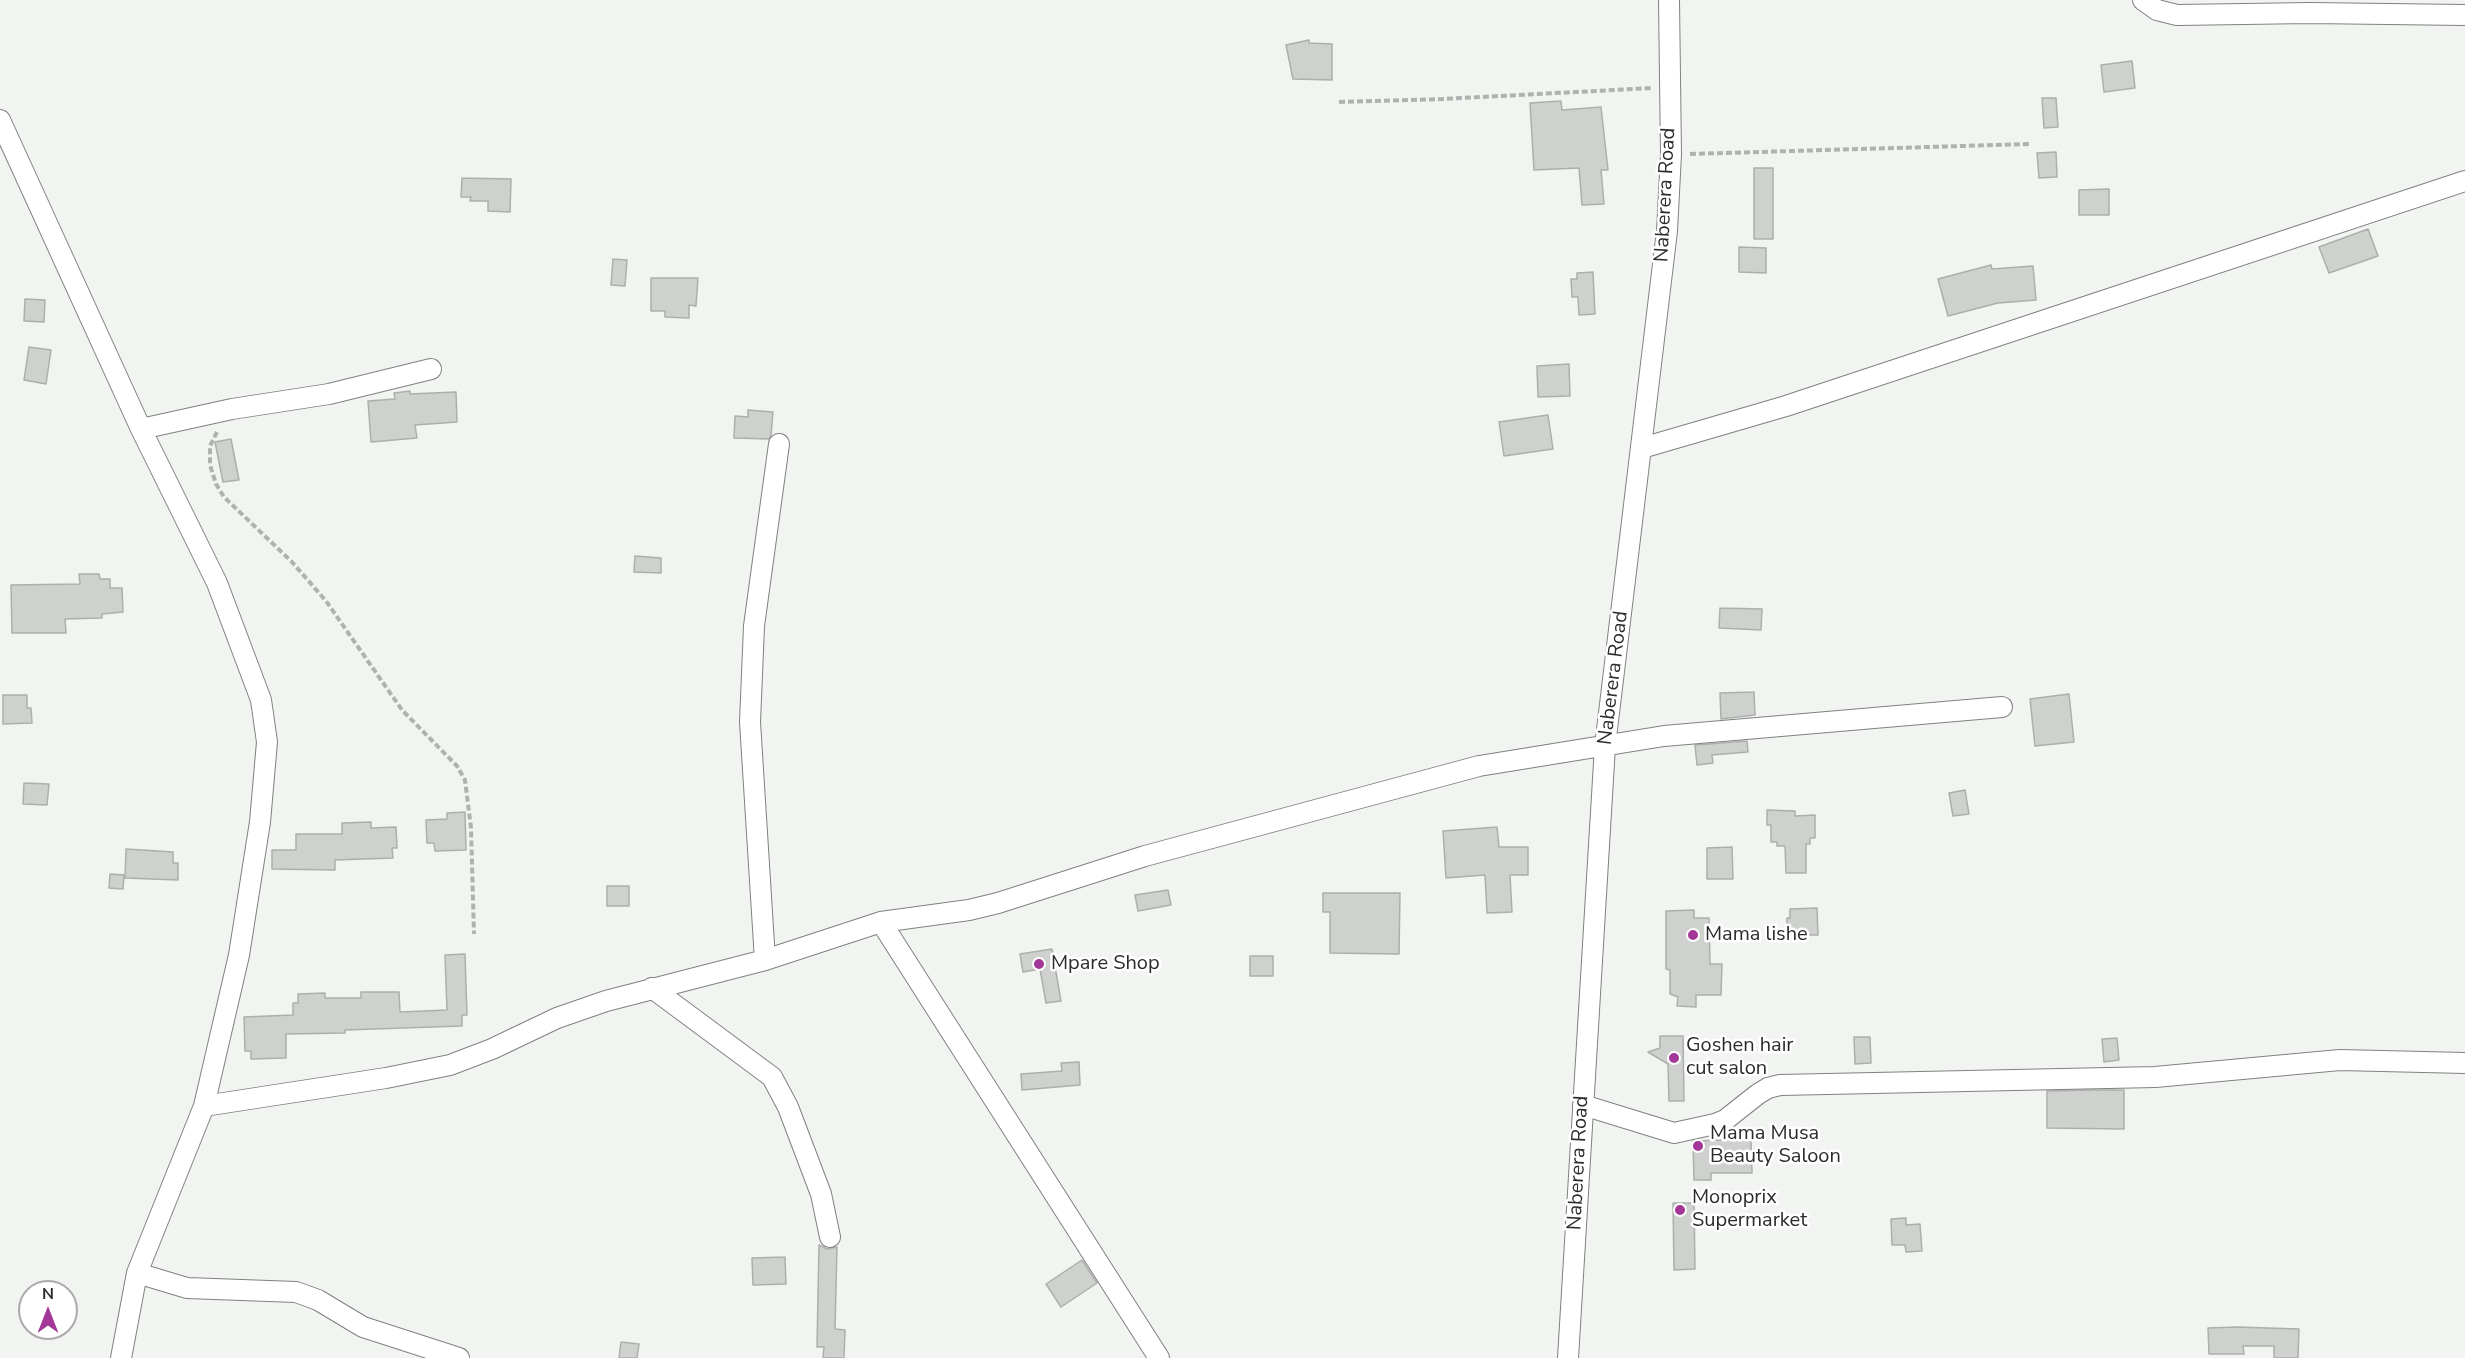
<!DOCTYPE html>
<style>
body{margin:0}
#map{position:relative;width:2465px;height:1358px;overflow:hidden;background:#f1f4f1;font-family:"Nunito Sans",sans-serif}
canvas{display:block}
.north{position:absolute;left:18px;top:1280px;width:60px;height:60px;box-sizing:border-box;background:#fff;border:2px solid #aaa;border-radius:50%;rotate:0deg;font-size:16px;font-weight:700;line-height:24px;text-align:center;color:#2a2b2a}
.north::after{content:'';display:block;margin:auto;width:21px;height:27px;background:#a33797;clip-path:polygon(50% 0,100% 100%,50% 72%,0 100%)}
</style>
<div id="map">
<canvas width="2465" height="1358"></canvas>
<div class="north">N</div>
</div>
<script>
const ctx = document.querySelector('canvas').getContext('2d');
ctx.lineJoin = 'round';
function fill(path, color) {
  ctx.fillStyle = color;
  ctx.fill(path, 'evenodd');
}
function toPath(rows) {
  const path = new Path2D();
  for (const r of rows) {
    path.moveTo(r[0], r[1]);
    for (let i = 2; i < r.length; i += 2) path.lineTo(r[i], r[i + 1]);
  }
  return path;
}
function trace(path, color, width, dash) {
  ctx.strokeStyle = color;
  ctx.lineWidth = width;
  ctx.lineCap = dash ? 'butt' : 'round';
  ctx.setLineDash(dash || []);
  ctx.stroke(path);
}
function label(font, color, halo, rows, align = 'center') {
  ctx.font = font + ' "Nunito Sans",sans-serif';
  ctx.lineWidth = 5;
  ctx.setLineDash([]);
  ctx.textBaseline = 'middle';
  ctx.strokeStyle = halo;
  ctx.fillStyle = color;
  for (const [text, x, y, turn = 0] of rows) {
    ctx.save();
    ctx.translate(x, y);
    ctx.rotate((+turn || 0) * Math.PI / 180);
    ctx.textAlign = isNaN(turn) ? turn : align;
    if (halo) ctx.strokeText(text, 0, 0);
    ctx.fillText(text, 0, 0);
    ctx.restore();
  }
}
const building = toPath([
 [1309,40,1309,43,1332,44,1332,80,1293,79,1286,45,1309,40],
 [2132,61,2135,88,2104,92,2101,65,2132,61],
 [2042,98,2056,98,2058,127,2044,128,2042,98],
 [1561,101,1562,110,1601,107,1608,170,1601,170,1604,204,1582,205,1579,168,1534,170,1530,103,1561,101],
 [2056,152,2057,177,2039,178,2037,153,2056,152],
 [1754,168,1773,168,1773,239,1754,239,1754,168],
 [462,178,511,179,510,212,488,211,488,201,470,201,471,197,461,197,462,178],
 [2109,189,2109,215,2079,215,2079,190,2109,189],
 [2368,229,2378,256,2329,273,2319,247,2368,229],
 [1739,247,1766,248,1766,273,1739,272,1739,247],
 [613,259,627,260,625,286,611,285,613,259],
 [1991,265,1992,269,2033,266,2036,300,1998,303,1948,316,1938,279,1991,265],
 [1593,272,1595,314,1579,315,1578,297,1572,297,1571,279,1577,279,1577,273,1593,272],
 [651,278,698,278,696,306,689,305,689,318,665,317,665,311,651,311,651,278],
 [25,299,45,300,44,322,24,321,25,299],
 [29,347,51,350,46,384,24,380,29,347],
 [1569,364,1570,396,1538,397,1537,366,1569,364],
 [410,391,410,394,456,392,457,422,415,425,417,438,371,442,368,401,395,399,394,393,410,391],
 [748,410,773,412,771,435,769,439,734,438,735,416,748,417,748,410],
 [1548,415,1553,449,1504,456,1499,422,1548,415],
 [231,439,239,480,223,482,215,442,231,439],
 [635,556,661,558,661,573,634,572,635,556],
 [79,574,99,574,100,579,110,579,110,588,122,588,123,612,102,614,102,618,65,619,66,633,12,633,11,585,80,584,79,574],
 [1720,608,1762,609,1761,630,1719,628,1720,608],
 [1754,692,1755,715,1721,719,1720,693,1754,692],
 [2069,694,2074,742,2035,746,2030,699,2069,694],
 [3,695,27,695,27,708,31,708,32,723,3,724,3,695],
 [1747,741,1748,752,1712,755,1713,763,1697,765,1695,745,1747,741],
 [24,783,49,784,47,805,23,804,24,783],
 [1965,790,1969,814,1953,816,1949,793,1965,790],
 [1767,810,1795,811,1795,816,1815,815,1815,838,1810,838,1810,844,1806,844,1806,873,1786,873,1785,846,1777,846,1777,842,1771,842,1771,825,1767,825,1767,810],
 [465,812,466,850,435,851,434,843,427,843,426,820,447,819,447,813,465,812],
 [371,822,371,828,396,827,397,848,392,848,393,858,335,860,335,870,272,869,272,850,296,850,296,834,342,834,342,823,371,822],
 [1497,827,1499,847,1528,847,1528,875,1510,875,1512,912,1487,913,1485,875,1446,878,1443,831,1497,827],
 [1732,847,1733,879,1707,879,1707,848,1732,847],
 [126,849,173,852,173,863,178,863,178,880,125,878,126,849],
 [110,874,124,875,123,889,109,888,110,874],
 [607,886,629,886,629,906,607,906,607,886],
 [1168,890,1171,905,1138,911,1135,895,1168,890],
 [1323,893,1400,893,1399,954,1330,953,1330,912,1323,912,1323,893],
 [1817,908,1818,935,1787,935,1787,918,1790,918,1790,909,1817,908],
 [1694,910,1694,918,1709,918,1710,964,1722,964,1721,995,1696,995,1696,1007,1677,1006,1678,997,1670,994,1670,970,1666,969,1666,911,1694,910],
 [1052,949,1061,1001,1046,1003,1040,969,1023,972,1020,954,1052,949],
 [465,954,467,1015,462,1015,462,1026,345,1030,345,1033,286,1034,286,1058,251,1059,251,1051,245,1051,244,1017,293,1015,293,1003,298,1003,298,994,325,993,325,998,361,998,361,992,399,992,400,1012,447,1010,445,955,465,954],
 [1250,956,1273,956,1273,976,1250,976,1250,956],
 [1660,1036,1683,1036,1684,1101,1669,1101,1668,1064,1648,1052,1660,1048,1660,1036],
 [1854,1037,1870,1037,1871,1063,1855,1064,1854,1037],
 [2117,1038,2119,1060,2104,1062,2102,1039,2117,1038],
 [1079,1062,1080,1085,1022,1090,1021,1074,1062,1071,1061,1063,1079,1062],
 [2091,1090,2124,1090,2124,1129,2047,1128,2047,1091,2091,1090],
 [1751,1139,1752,1173,1711,1173,1711,1180,1694,1180,1693,1141,1751,1139],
 [1673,1203,1694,1203,1695,1269,1674,1270,1673,1203],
 [1906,1218,1906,1225,1920,1224,1922,1251,1906,1252,1905,1245,1892,1245,1891,1219,1906,1218],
 [819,1245,827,1249,837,1247,835,1329,845,1330,844,1358,823,1358,824,1347,817,1347,819,1245],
 [785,1257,786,1284,753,1285,752,1258,785,1257],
 [1082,1260,1097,1283,1061,1307,1046,1284,1082,1260],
 [2237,1327,2299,1329,2298,1358,2274,1358,2274,1346,2243,1346,2244,1354,2209,1354,2208,1328,2237,1327],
 [621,1342,639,1344,637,1358,619,1358,621,1342]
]);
const path = toPath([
 [1339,102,1443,99,1652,88],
 [1690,154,2030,144],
 [217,432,210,446,210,465,216,484,224,497,292,562,326,601,402,710,457,766,465,780,471,828,474,934]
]);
const minor = toPath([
 [2143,0,2157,10,2177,15,2310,13,2465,15],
 [0,120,141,429,217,583,261,700,267,742,260,822,239,955,204,1106,137,1273,121,1358],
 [141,429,232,409,329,394,431,369],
 [1642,448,1786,406,2465,181],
 [881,922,1159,1358],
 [765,960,750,722,754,626,779,444],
 [652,988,772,1077,788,1107,821,1194,830,1237],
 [1583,1105,1674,1133,1715,1124,1725,1120,1758,1094,1768,1088,1780,1085,2155,1077,2340,1060,2465,1063],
 [204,1106,386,1078,450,1065,492,1049,557,1018,606,1001,765,960,881,922,969,910,998,903,1145,856,1479,766,1664,736,2002,707],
 [137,1273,187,1288,296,1292,318,1300,363,1327,459,1358],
 [1568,1358,1605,746,1667,231,1671,154,1669,0]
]);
const markers = [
 [1693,935,6,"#a33797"],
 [1039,964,6,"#a33797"],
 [1674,1058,6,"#a33797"],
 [1698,1146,6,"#a33797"],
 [1680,1210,6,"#a33797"]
];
const streetNames = [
 ["Naberera Road",1666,195,-87],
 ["Naberera Road",1614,678,-83],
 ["Naberera Road",1579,1163,-87]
];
const poiNames = [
 ["Mama lishe",1705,935],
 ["Mpare Shop",1051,964],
 ["Goshen hair",1686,1046],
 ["cut salon",1686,1069],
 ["Mama Musa",1710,1134],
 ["Beauty Saloon",1710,1157],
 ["Monoprix",1692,1198],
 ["Supermarket",1692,1221]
];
fill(building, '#ced1ce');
trace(building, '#adafad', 1.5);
trace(minor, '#7f827f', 22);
trace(path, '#b0b2b0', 4, [6, 3]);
trace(minor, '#fff', 20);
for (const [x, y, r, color] of markers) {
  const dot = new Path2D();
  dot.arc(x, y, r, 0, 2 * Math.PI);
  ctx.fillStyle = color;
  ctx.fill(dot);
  trace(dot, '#fff', 2);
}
label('20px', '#2a2b2a', '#fff', streetNames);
label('20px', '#2a2b2a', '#fff', poiNames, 'left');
</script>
